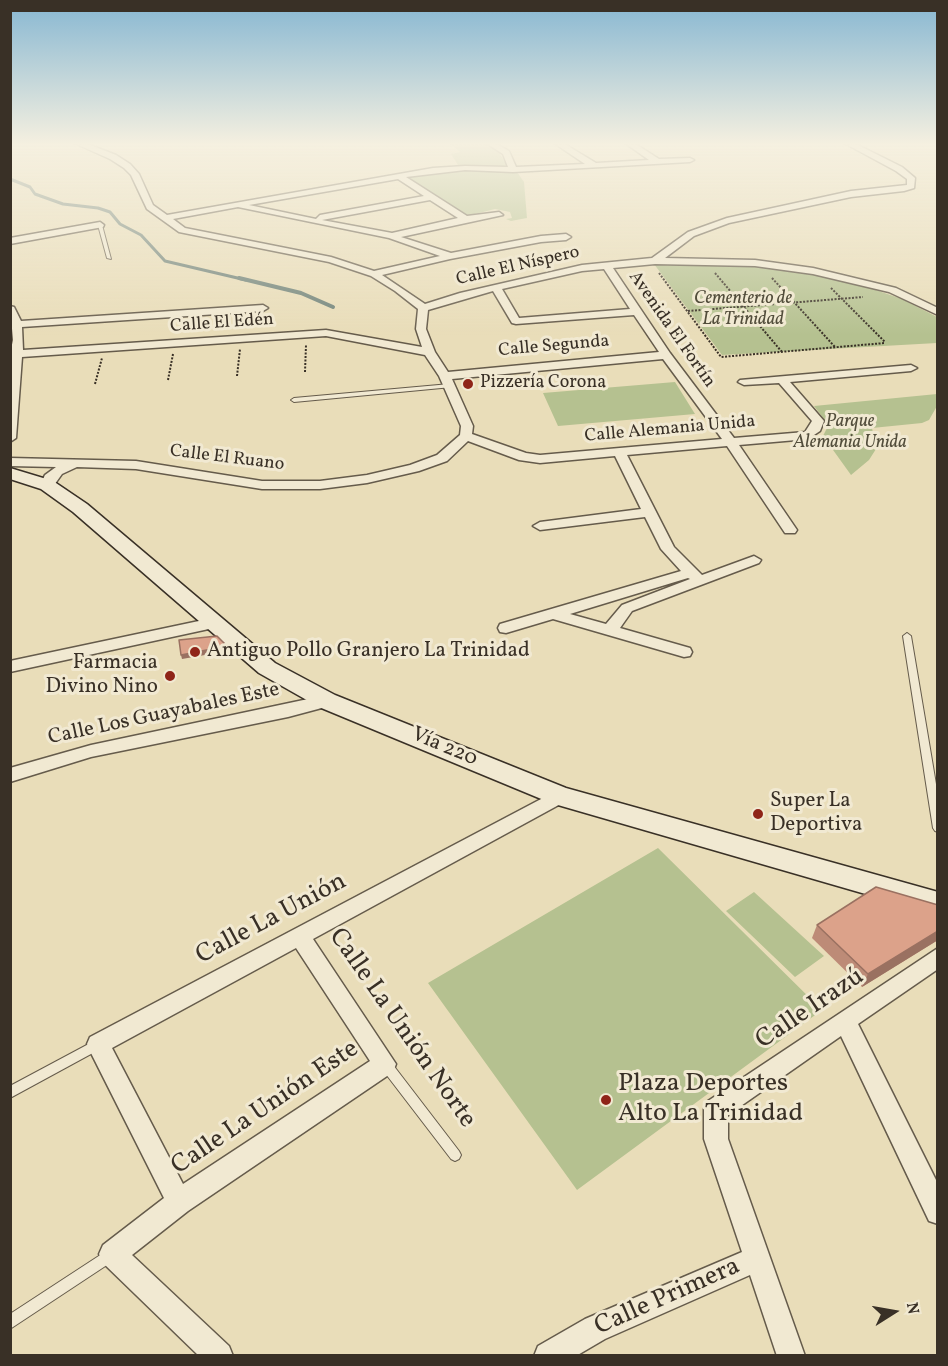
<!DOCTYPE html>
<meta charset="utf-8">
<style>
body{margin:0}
#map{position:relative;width:948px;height:1366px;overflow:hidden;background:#e9ddb9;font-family:Vollkorn,serif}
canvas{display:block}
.frame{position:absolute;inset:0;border:12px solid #393026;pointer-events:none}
.north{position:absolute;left:864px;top:1282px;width:60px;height:60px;-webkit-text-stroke:4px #f1e9d2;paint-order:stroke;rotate:79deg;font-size:16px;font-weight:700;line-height:24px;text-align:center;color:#393026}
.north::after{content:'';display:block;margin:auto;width:21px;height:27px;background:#393026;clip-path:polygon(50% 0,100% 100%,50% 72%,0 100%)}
</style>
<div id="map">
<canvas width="948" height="1366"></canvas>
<div class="frame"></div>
<div class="north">N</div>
</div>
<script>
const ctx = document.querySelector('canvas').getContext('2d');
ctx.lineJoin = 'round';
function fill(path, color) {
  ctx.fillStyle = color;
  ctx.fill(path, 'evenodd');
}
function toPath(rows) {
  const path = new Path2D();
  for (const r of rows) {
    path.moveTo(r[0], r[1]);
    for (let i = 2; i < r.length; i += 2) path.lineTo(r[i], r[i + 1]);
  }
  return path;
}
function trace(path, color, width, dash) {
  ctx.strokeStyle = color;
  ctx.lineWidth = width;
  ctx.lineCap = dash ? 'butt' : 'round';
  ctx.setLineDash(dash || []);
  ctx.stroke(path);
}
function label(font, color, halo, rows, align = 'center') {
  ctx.font = font + ' Vollkorn,serif';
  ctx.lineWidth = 6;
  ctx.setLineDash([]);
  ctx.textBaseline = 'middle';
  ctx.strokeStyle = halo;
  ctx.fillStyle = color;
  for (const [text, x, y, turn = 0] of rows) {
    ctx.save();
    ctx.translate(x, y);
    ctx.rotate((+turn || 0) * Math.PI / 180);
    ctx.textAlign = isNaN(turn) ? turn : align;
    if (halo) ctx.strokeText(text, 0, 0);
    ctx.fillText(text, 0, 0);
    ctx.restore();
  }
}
const green = toPath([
 [482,143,498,151,507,165,499,167,458,165,451,154,460,152,450,144],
 [459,170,517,172,524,182,527,218,511,221,506,219,512,218,510,212,495,209,467,216,404,176],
 [654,264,756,266,814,275,864,286,902,299,937,317,937,343,722,355],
 [675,382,695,414,558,426,543,393],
 [937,394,937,406,929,420,922,423,872,428,876,449,869,460,851,475,823,436,827,428,827,423,814,406],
 [658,848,822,1010,577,1190,428,983],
 [754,892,824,956,795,977,726,911]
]);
const streamFar1 = toPath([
 [10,179,30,187,35,194,63,204,98,208,110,212,120,224,141,235,165,261,246,280]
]);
const stream = toPath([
 [239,278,301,293,333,307]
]);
const path = toPath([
 [659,273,721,357,885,343],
 [715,273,782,352],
 [772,278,835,347],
 [831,288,885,342],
 [688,311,863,297],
 [305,372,306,345],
 [237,376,240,349],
 [168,380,173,354],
 [95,384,102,358]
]);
const service = toPath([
 [100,224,102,225,111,259,107,258,98,225,100,224],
 [450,384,452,385,452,387,294,402,291,400,294,398,450,384],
 [907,633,911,636,938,796,938,832,935,831,933,828,903,636,907,633],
 [98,1039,102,1040,104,1044,102,1048,10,1098,10,1086,98,1039],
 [386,1060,390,1061,459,1151,461,1155,459,1159,455,1161,451,1159,382,1069,380,1065,382,1061,386,1060],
 [111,1248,116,1249,117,1254,116,1259,10,1329,10,1314,111,1248]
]);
const minor = toPath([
 [74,143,85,143,116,155,130,164,139,174,153,205,167,215,433,168,465,166,508,167,503,154,486,143,495,143,509,151,516,167,585,164,554,143,563,143,596,163,649,160,625,143,634,143,659,159,690,158,694,160,690,162,513,172,465,170,406,177,467,216,499,212,503,215,401,237,451,253,541,236,566,234,571,237,566,240,541,242,450,259,382,275,425,304,460,293,582,265,652,258,688,232,727,218,851,191,907,185,907,179,896,171,844,143,854,143,902,167,915,178,914,188,904,191,851,197,729,223,694,236,665,258,755,260,813,268,896,288,938,308,938,315,889,292,813,274,755,266,655,264,613,268,670,353,734,438,805,432,812,421,779,383,744,385,738,382,740,380,911,365,917,368,911,371,790,382,824,421,820,431,808,439,739,445,797,530,795,533,785,533,727,446,627,455,674,547,702,575,754,556,761,560,759,563,632,611,620,628,690,648,692,652,690,656,684,657,553,619,506,633,500,632,498,628,500,624,681,571,661,549,645,517,540,530,533,526,540,522,641,509,615,456,540,463,519,460,468,441,447,461,419,471,367,483,320,489,262,489,136,469,77,467,62,474,52,488,47,489,40,485,45,475,56,467,10,466,10,458,136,461,262,481,320,481,367,475,410,465,437,455,460,435,461,426,439,376,425,355,326,336,22,357,16,438,10,442,10,354,13,340,10,306,14,307,21,321,263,305,268,308,263,311,22,327,23,350,326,330,422,347,416,329,418,309,395,291,371,276,329,262,179,232,147,209,131,175,124,168,110,159,74,143],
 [398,179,424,196,320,215,316,219,249,205,398,179],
 [430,200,458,218,392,233,322,220,430,200],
 [238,207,389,238,440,256,374,271,331,257,185,228,173,219,238,207],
 [604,269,630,309,519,318,502,289,582,271,604,269],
 [493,291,512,323,516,324,634,315,659,352,448,372,435,352,426,329,428,310,493,291],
 [663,359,722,439,540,455,526,453,472,434,473,426,452,379,663,359],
 [688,578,690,579,622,605,606,624,570,614,688,578],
 [100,222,104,225,103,227,10,244,10,238,100,222],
 [213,618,218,619,221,623,218,627,10,672,10,661,213,618],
 [327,695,333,697,335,701,333,705,288,717,91,757,10,782,10,768,91,745,327,695],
 [560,789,566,791,569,796,566,801,313,939,396,1064,393,1072,188,1211,132,1255,229,1346,233,1356,199,1356,103,1263,99,1254,103,1245,164,1198,90,1051,87,1044,90,1037,560,789],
 [296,948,370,1061,183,1184,112,1048,296,948],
 [938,948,938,969,858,1024,938,1184,938,1224,929,1221,841,1036,728,1115,728,1139,805,1356,777,1356,750,1275,605,1339,576,1356,534,1356,538,1346,585,1319,742,1252,704,1139,704,1109,708,1101,938,948]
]);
const secondary = toPath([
 [10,468,53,481,87,504,275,663,335,695,566,788,938,892,938,915,551,803,319,707,259,673,73,512,41,489,10,479,10,468]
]);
const wall = toPath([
 [938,905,938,940,862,987,812,938,817,925]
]);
const shadedWall = toPath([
 [227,646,228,651,182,659,181,655],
 [938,931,938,940,862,987,868,974]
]);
const building = toPath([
 [217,636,227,646,181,655,179,640,217,636],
 [876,887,938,905,938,931,868,974,817,925,876,887]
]);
const markers = [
 [468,384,6,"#8f2418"],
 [195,652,6,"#8f2418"],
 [170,676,6,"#8f2418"],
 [758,814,6,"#8f2418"],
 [606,1100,6,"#8f2418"]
];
const farStreetnames = [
 ["Calle El Níspero",518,267,-13],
 ["Calle El Edén",222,324,-4],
 ["Avenida El Fortín",671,330,55],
 ["Calle Segunda",554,347,-5],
 ["Calle Alemania Unida",670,430,-5],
 ["Calle El Ruano",227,459,7]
];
const farParknames = [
 ["Cementerio de",743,300],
 ["La Trinidad",743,321],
 ["Parque",850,423],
 ["Alemania Unida",850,444]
];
const farPoinames = [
 ["Pizzería Corona",480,384]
];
const poiNames = [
 ["Antiguo Pollo Granjero La Trinidad",207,652],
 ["Farmacia",158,664,"right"],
 ["Divino Nino",158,688,"right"],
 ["Super La",770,802],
 ["Deportiva",770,826]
];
const streetNames = [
 ["Calle Los Guayabales Este",164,715,-12],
 ["Vía 220",444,748,23]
];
const nearStreetnames = [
 ["Calle La Unión",272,920,-28],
 ["Calle Irazú",811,1010,-34],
 ["Calle La Unión Norte",401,1029,55],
 ["Calle La Unión Este",266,1109,-34],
 ["Calle Primera",668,1298,-24]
];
const nearPoinames = [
 ["Plaza Deportes",618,1085],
 ["Alto La Trinidad",618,1115]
];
fill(green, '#b5c190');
trace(streamFar1, '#71837a', 3);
trace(stream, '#71837a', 4);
trace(service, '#655b4b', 2);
trace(minor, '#655b4b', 3);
trace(secondary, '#393026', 3);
trace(path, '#393026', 2, [2, 1.5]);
fill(service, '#f1e9d2');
fill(minor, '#f1e9d2');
fill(secondary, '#f1e9d2');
fill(wall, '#bd8b77');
fill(shadedWall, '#9a7161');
fill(building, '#dca28a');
trace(building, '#9a7161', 1.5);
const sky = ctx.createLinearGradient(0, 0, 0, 335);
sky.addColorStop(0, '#87b7d2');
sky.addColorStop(0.43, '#f5f0e0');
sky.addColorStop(1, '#f5f0e000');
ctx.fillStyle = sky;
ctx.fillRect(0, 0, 948, 335);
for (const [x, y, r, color] of markers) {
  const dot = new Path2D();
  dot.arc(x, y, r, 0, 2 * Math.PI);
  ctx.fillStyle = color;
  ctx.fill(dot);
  trace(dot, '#f1e9d2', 2);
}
label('18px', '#393026', '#f1e9d2', farStreetnames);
label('italic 18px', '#524d3b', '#f1e9d2', farParknames);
label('18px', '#393026', '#f1e9d2', farPoinames, 'left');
label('21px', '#393026', '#f1e9d2', poiNames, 'left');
label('21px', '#393026', '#f1e9d2', streetNames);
label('26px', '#393026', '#f1e9d2', nearStreetnames);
label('26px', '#393026', '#f1e9d2', nearPoinames, 'left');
</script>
